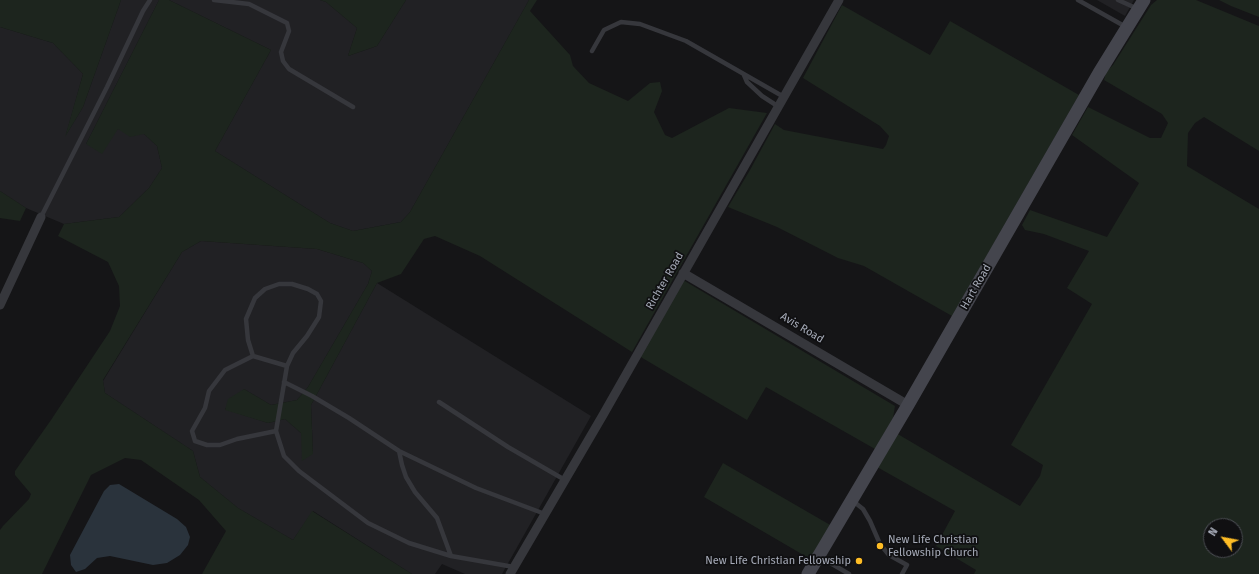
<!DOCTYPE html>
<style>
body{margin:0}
#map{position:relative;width:1259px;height:574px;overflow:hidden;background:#151517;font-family:"Fira Sans",sans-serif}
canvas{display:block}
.north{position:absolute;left:1203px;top:518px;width:40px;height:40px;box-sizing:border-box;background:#101012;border:1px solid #4c4e54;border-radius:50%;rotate:302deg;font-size:11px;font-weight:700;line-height:16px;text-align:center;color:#a6abb8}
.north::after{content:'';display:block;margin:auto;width:14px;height:18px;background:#ffbd25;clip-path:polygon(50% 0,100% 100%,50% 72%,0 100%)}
</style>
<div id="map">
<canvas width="1259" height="574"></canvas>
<div class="north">N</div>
</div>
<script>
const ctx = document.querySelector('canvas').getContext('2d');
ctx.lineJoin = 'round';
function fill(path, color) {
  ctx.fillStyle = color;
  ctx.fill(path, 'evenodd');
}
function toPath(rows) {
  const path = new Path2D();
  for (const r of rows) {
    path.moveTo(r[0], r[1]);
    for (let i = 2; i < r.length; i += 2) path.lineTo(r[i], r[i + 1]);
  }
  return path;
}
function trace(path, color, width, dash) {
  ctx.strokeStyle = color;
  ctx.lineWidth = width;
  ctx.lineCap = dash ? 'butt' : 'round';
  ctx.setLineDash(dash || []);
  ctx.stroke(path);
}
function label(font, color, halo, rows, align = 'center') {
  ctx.font = font + ' "Fira Sans",sans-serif';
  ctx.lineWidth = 3.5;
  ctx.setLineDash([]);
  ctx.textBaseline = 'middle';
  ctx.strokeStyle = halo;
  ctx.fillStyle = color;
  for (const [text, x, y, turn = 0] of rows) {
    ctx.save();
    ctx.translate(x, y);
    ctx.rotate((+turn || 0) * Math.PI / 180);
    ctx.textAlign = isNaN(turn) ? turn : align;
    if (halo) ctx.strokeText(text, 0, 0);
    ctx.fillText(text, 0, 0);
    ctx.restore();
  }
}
const built = toPath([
 [121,0,159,0,86,144,118,129,144,134,157,146,162,168,149,188,119,217,64,224,26,208,0,191,0,27,53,43,83,74,66,135,83,107],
 [169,0,320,0,326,2,357,28,348,56,377,46,406,0,529,0,410,212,401,222,353,231,330,223,215,151,271,50],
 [1097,0,1134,0,1125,16],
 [201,241,317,249,363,263,372,271,368,284,308,387,297,400,271,405,244,389,225,409,268,423,285,419,301,433,313,454,311,405,377,283,591,416,502,574,465,574,442,564,435,574,412,574,313,511,293,540,238,508,200,477,193,451,105,393,103,381,182,252]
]);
const green = toPath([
 [0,0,121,0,83,107,65,137,83,74,53,43,0,27],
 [159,0,169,0,271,50,215,151,330,223,353,231,401,222,410,212,529,0,537,0,530,11,570,55,573,66,589,83,628,101,650,83,660,82,662,91,654,112,665,135,672,138,729,108,767,113,632,352,480,256,435,236,424,239,401,274,377,283,311,405,313,454,302,461,301,433,285,419,268,423,225,410,228,399,244,389,271,405,297,400,308,387,368,284,372,271,363,263,317,249,201,241,182,252,103,380,105,393,193,451,200,477,238,508,293,540,312,511,412,574,202,574,226,531,199,500,141,460,125,458,91,475,42,574,0,574,0,530,3,526,29,499,31,494,15,475,15,471,51,420,110,331,120,306,119,286,108,262,58,236,64,224,119,217,149,188,162,168,157,146,144,134,130,137,118,129,102,154,86,144],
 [320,0,406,0,377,46,348,56,357,28,326,2],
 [1157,0,1196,0,1259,26,1259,151,1204,117,1195,123,1188,133,1187,166,1259,209,1259,574,974,574,976,570,936,546,955,511,877,467,896,433,1020,506,1040,476,1043,465,1011,445,1092,304,1067,288,1089,251,1044,234,1025,230,1022,225,1030,210,1107,237,1139,183,1072,135,1088,107,1150,138,1161,138,1168,123,1162,114,1104,80,1106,72,1113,65,1151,5],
 [1211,526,1235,526,1235,550,1211,550],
 [1219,0,1259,0,1259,17,1231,6],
 [842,5,930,55,950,21,1079,95,952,316,864,266,838,258,777,227,728,207,750,170,775,124,784,130,883,149,886,145,889,136,880,126,803,78],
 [0,191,26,208,20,221,0,218],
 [683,280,895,406,893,418,875,449,766,387,747,420,639,356],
 [723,463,832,526,812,560,704,497]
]);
const water = toPath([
 [119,484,177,519,186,527,190,537,188,545,180,555,167,563,153,565,110,556,97,558,85,569,76,572,71,565,70,555,104,491,110,485]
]);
const lane = toPath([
 [214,0,249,4,287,23,289,31,281,52,283,61,289,69,353,107],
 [1078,0,1126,27],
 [1118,0,1138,9],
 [592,51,604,30,621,22,640,24,686,41,784,97],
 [744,75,747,82,762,96,779,107],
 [41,217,107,87,143,11,150,0],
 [253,356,287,366],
 [284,382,312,396,349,418,399,451,476,488,545,514],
 [439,402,508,447,565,480],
 [276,431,237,439,220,445,207,445,195,441,192,431,205,408,209,391,225,370,253,356,248,340,246,319,255,298,265,289,279,284,292,284,308,289,317,294,321,301,319,317,307,336,293,353,287,366,276,431,284,456,299,471,368,523,409,543,451,556,514,567],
 [399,451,402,465,406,477,415,492,437,518,451,556],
 [853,501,863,509,870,521,880,544,889,555,907,565,902,574],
 [820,557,849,574]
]);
const street = toPath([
 [683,273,908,405],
 [0,305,41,217],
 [510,574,603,415,839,0]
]);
const secondary = toPath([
 [808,574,908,405,1099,73,1144,0]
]);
const markers = [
 [880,546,4,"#ffbd25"],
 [859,561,4,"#ffbd25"]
];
const streetNames = [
 ["Richter Road",665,281,-60],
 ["Hart Road",976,287,-60],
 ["Avis Road",802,328,31]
];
const poiNames = [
 ["New Life Christian",888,540],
 ["Fellowship Church",888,553],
 ["New Life Christian Fellowship",851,561,"right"]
];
fill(built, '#212124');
fill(green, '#1d251e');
fill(water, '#2a333c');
trace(lane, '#36373c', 4.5);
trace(street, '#36373c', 9);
trace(secondary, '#44454d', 13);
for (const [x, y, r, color] of markers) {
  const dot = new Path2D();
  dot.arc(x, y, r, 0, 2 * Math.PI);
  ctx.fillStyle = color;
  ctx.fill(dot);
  trace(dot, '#101012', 1.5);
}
label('11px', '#a6abb8', '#101012', streetNames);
label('11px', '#a6abb8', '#101012', poiNames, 'left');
</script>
